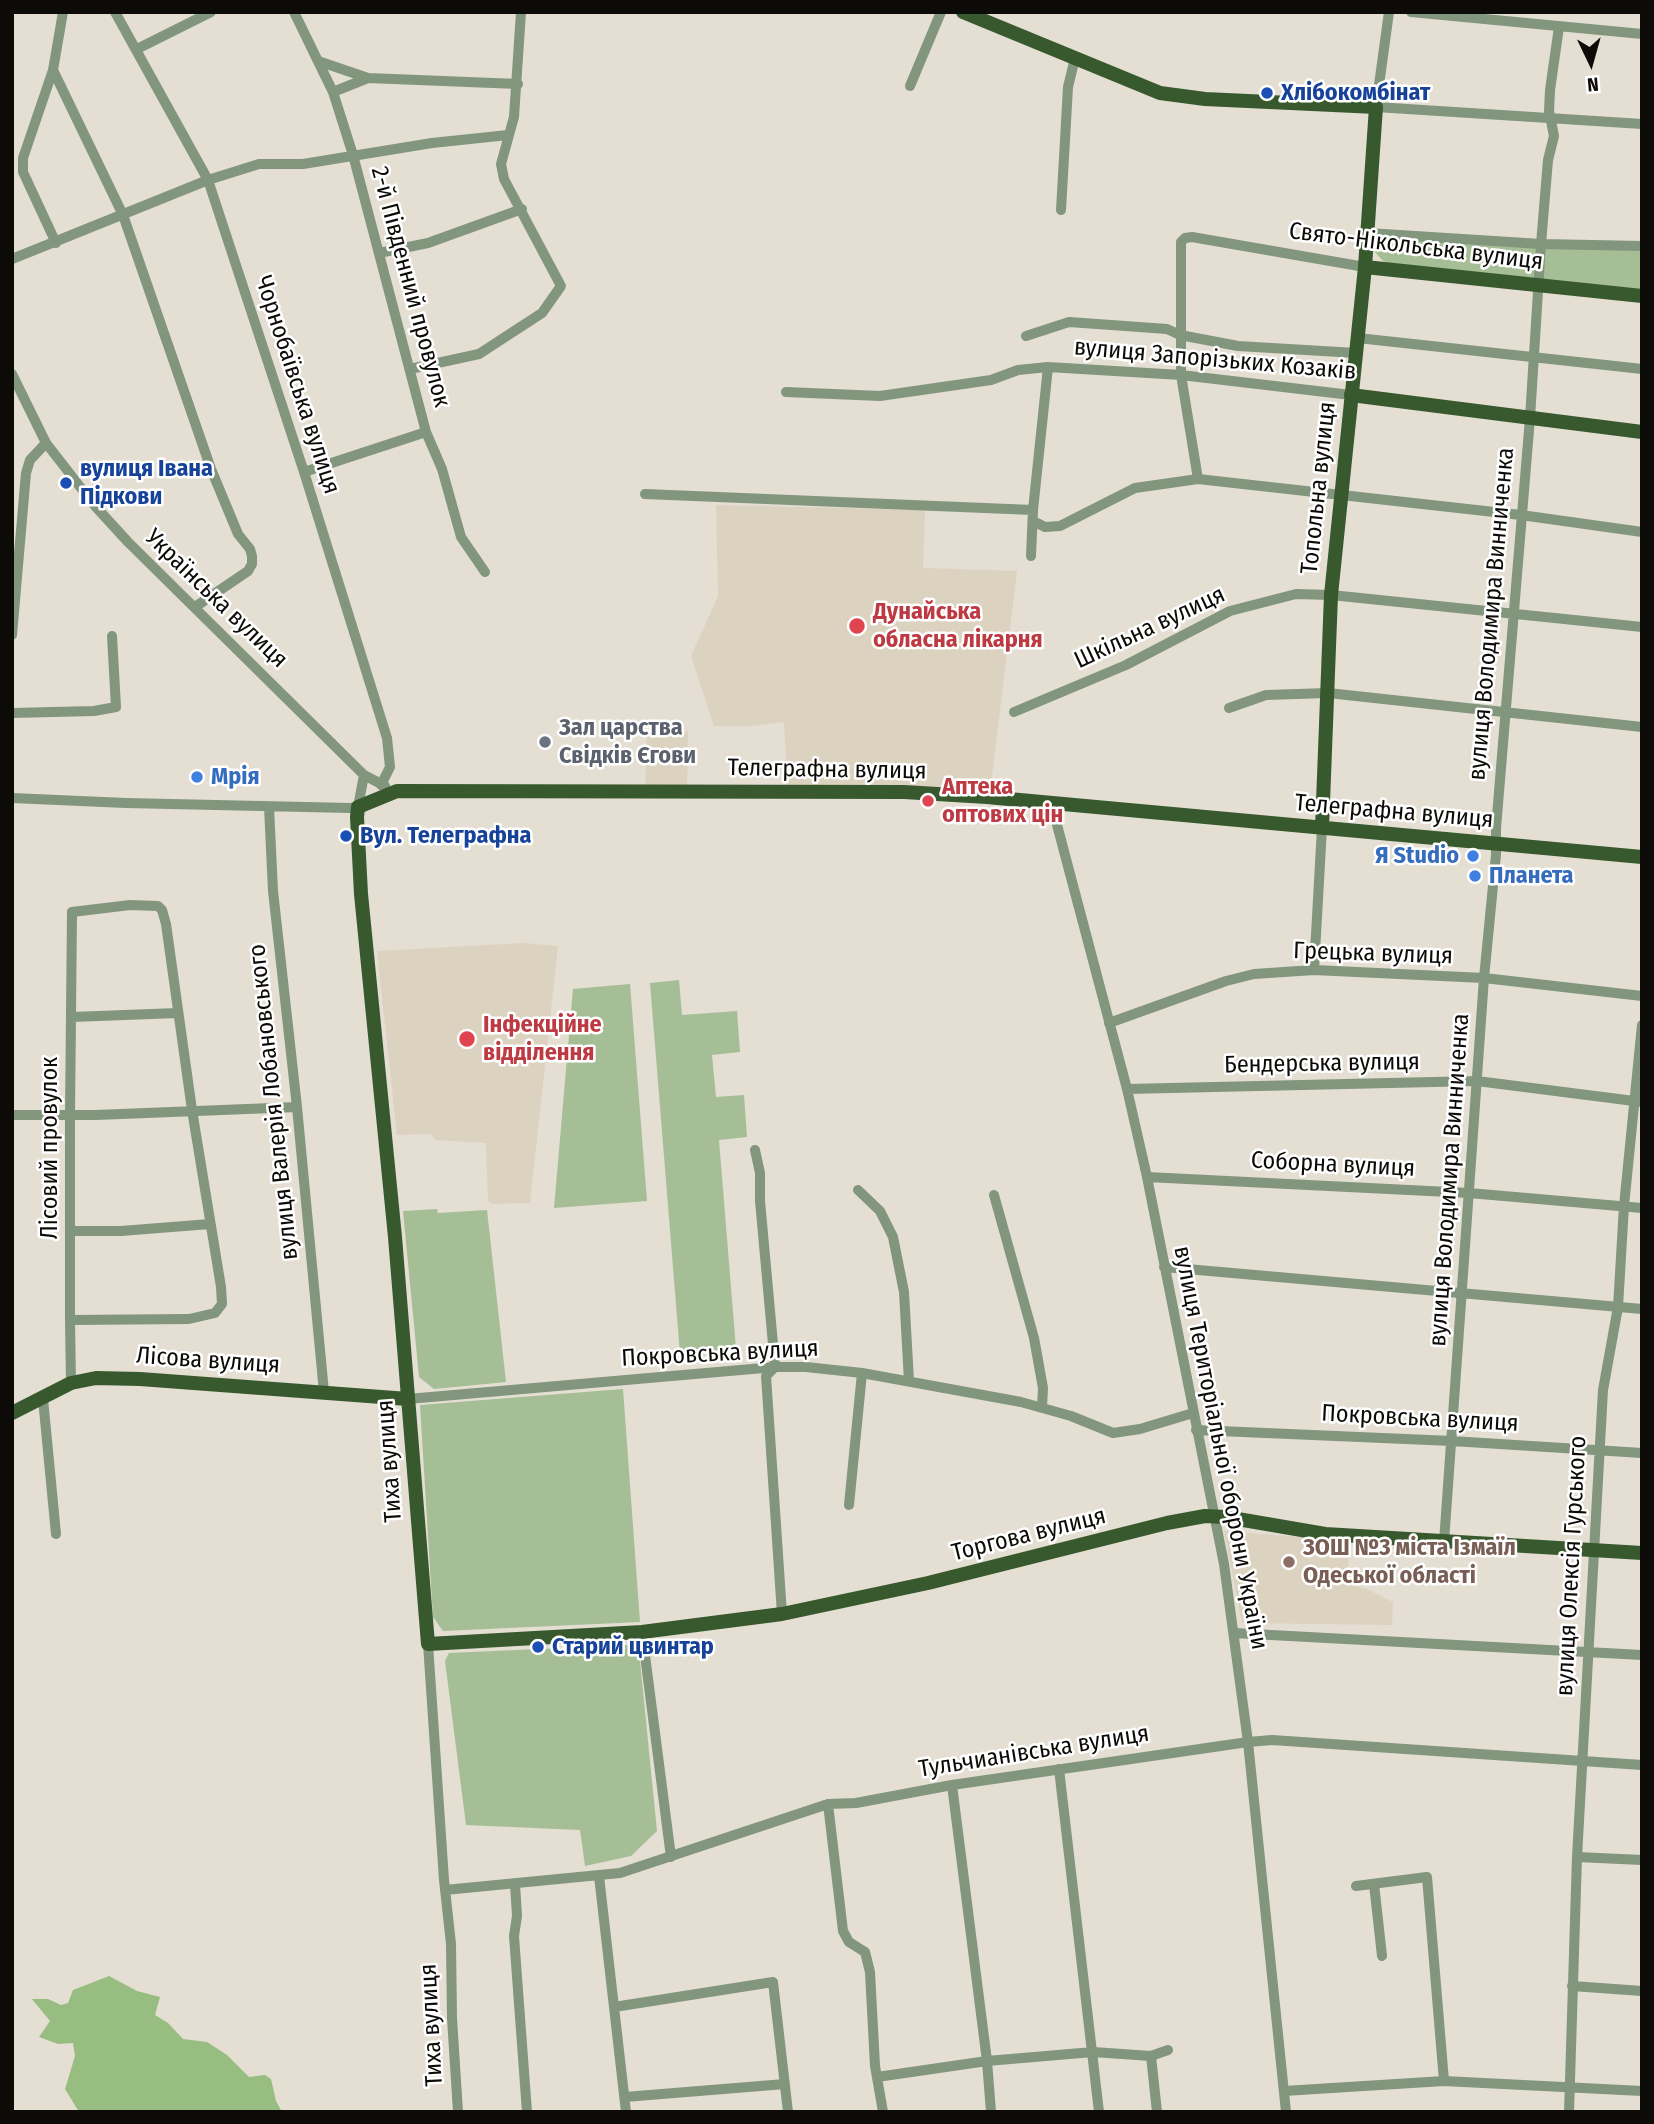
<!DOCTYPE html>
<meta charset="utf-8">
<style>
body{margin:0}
#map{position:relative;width:1654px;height:2124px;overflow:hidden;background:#e4ded3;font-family:"Fira Sans Condensed",sans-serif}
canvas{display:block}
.frame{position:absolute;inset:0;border:14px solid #0d0b08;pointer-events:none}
.north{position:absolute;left:1556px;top:28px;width:70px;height:70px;-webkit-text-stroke:5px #fff;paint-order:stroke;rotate:175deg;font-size:19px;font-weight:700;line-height:28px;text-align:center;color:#0d0b08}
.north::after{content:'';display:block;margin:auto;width:24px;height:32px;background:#0d0b08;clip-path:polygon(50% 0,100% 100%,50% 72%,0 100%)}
</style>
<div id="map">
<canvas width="1654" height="2124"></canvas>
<div class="frame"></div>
<div class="north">N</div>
</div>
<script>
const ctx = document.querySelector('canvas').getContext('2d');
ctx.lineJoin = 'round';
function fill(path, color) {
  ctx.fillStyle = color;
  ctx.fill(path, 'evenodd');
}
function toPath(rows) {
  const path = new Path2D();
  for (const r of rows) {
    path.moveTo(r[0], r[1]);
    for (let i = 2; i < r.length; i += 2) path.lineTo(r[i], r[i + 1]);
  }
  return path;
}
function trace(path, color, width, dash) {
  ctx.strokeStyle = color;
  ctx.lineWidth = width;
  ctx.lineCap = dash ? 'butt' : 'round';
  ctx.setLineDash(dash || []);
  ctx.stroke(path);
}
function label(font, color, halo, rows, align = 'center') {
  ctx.font = font + ' "Fira Sans Condensed",sans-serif';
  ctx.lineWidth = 5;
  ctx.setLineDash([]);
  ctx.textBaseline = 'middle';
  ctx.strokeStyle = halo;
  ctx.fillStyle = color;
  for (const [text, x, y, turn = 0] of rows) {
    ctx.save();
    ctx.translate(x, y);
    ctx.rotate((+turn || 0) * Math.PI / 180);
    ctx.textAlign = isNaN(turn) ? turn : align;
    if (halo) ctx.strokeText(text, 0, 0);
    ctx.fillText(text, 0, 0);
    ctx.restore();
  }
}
const built = toPath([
 [716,505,925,510,923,568,1017,571,991,784,965,784,965,781,958,780,957,783,942,783,942,788,788,785,784,722,752,726,714,726,691,656,718,596],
 [647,730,688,731,687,793,645,792],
 [524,943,558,946,530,1203,492,1204,488,1201,486,1143,436,1140,431,1134,397,1135,377,951],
 [1224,1531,1350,1541,1347,1583,1369,1590,1393,1602,1392,1625,1242,1623]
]);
const green = toPath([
 [1374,237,1642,248,1642,292,1392,266,1382,260,1375,252],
 [679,980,682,1015,737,1011,740,1052,712,1055,716,1097,744,1095,747,1137,719,1140,736,1349,680,1354,650,983],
 [630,984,647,1201,554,1208,573,989],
 [437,1209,438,1213,487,1210,506,1382,434,1389,419,1377,403,1211],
 [623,1389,640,1622,443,1631,433,1617,420,1405],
 [628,1645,634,1651,639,1651,657,1831,631,1856,585,1866,580,1830,466,1825,445,1661,449,1653]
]);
const forest = toPath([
 [109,1976,137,1991,160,1997,155,2015,168,2023,183,2039,207,2042,227,2055,249,2077,265,2075,271,2079,276,2101,282,2112,79,2112,65,2089,75,2056,73,2043,58,2044,39,2037,50,2021,32,1999,48,1999,61,2005,68,2003,73,1990]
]);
const minor = toPath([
 [115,12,208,180,304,472,387,738,390,767,381,785],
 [294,12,333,92,353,155,426,432,442,469,461,537,485,572],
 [1389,12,1376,107,1642,124],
 [1411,12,1642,34],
 [137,49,211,12],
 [318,61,368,78],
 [53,70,123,215,211,469,238,534,250,549,252,556,252,564,248,571,195,607],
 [910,86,941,12],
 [333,92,368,78,518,84],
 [1061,210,1068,87,1075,58],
 [1368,233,1541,244,1642,246],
 [56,243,23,172,23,158,53,70,63,12],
 [379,253,428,243,522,209],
 [12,259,208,180,259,164,303,164,432,143,508,135],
 [1026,336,1069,322,1167,329,1180,335,1238,346,1356,353],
 [1358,338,1642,369],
 [410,369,479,354,542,313,561,286,504,179,501,164,514,117,521,12],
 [12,374,46,443,95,506,128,542,364,775,385,786],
 [786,392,880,396,991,380,1018,370,1048,367,1181,375,1351,395],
 [304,472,426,432],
 [1198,479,1181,375,1181,242,1185,238,1192,237,1365,267],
 [645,494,1033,510],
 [1033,521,1045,527,1060,526,1135,488,1198,479,1521,515,1642,532],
 [1031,556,1033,510,1048,367],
 [12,635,26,473,30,460,46,443],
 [1229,708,1266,695,1328,693,1642,727],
 [1014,712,1126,665,1230,611,1296,594,1331,595,1642,627],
 [12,713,94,711,116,707,112,636],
 [12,798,126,803,350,808,358,807,364,775],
 [1055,803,1056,821,1127,1089,1147,1177,1224,1564,1248,1742,1286,2112],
 [269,807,273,891,297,1107,324,1392],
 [1314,970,1322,828],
 [72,1017,178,1013],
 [1109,1023,1226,981,1254,974,1314,970,1484,978,1642,996],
 [1127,1089,1477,1081,1642,1102],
 [12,1115,96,1115,297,1107],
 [755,1150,760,1173,760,1201,774,1355,775,1367,766,1376,782,1614],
 [1147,1177,1469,1193,1642,1208],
 [858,1190,880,1211,893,1237,904,1292,909,1381],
 [994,1195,1034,1338,1043,1388,1042,1407],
 [70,1231,121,1231,210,1224],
 [1164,1267,1642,1309],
 [70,1320,189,1319,215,1313,222,1304,221,1287,192,1110,166,924,162,910,158,906,130,905,72,912,70,1115,70,1320,71,1383],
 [43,1399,56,1534],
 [408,1399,775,1367,806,1367,862,1373,1021,1402,1071,1416,1113,1433,1140,1429,1193,1413],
 [1196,1430,1452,1441,1642,1453],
 [849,1505,862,1373],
 [1444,1542,1484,978,1496,855,1496,828,1530,418,1541,244,1548,160,1554,136,1549,111,1550,90,1559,27],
 [642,1632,671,1857],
 [1234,1633,1642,1655],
 [428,1644,444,1880,451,1944,452,2018,458,2112],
 [1059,1769,1099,2112],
 [952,1785,987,2061,991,2112],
 [828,1804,843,1931,849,1942,865,1952,870,1972,875,2066,883,2112],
 [1577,1857,1642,1860],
 [599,1876,626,2112],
 [515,1884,517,1916,514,1936,527,2112],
 [1374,1884,1382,1956],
 [1356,1886,1427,1877,1444,2081],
 [445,1890,620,1873,828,1804,856,1803,952,1785,1248,1742,1272,1740,1642,1765],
 [1572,1986,1642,1991],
 [614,2007,773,1982,788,2112],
 [1151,2056,1157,2112],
 [877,2077,987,2061,1093,2052,1151,2056,1168,2050],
 [1284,2091,1444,2081,1642,2091],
 [625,2097,785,2084],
 [1569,2112,1577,1857,1603,1390,1618,1307,1624,1206,1642,1025]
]);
const major = toPath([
 [963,12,1160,93,1205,99,1376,107,1365,267,1331,595,1322,828],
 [1365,267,1642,296],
 [1351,395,1642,432],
 [1642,857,987,797,904,792,397,791,358,807,357,817,361,894,395,1237,428,1644,642,1632,782,1614,928,1583,1167,1523,1205,1516,1226,1517,1325,1534,1642,1553],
 [12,1413,71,1383,96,1378,140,1379,408,1399]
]);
const markers = [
 [1267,93,7,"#1a4fb4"],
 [66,483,7,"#1a4fb4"],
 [857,626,9,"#e0444e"],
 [545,742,7,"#6b7280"],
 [197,777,7,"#3f7fe0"],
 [928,801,7,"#e0444e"],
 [346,836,7,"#1a4fb4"],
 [1473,856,7,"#3f7fe0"],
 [1475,876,7,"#3f7fe0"],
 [467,1039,9,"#e0444e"],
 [1289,1562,7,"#8d6e63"],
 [538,1647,7,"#1a4fb4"]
];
const transitNames = [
 ["Хлібокомбінат",1281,93],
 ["вулиця Івана",80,469],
 ["Підкови",80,497],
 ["Вул. Телеграфна",360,836],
 ["Старий цвинтар",552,1647]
];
const streetNames = [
 ["Свято-Нікольська вулиця",1416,247,7],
 ["2-й Південний провулок",410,287,75],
 ["вулиця Запорізьких Козаків",1215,360,5],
 ["Чорнобаївська вулиця",297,385,72],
 ["Топольна вулиця",1319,488,-84],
 ["Українська вулиця",216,599,44],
 ["вулиця Володимира Винниченка",1492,614,-85],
 ["Шкільна вулиця",1150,628,-25],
 ["Телеграфна вулиця",827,770,1],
 ["Телеграфна вулиця",1394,812,5],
 ["Грецька вулиця",1373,954,2],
 ["Бендерська вулиця",1322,1064,-1],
 ["вулиця Валерія Лобановського",274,1102,-96],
 ["Лісовий провулок",50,1148,-90],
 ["Соборна вулиця",1333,1165,3],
 ["вулиця Володимира Винниченка",1450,1180,-86],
 ["Покровська вулиця",720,1354,-3],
 ["Лісова вулиця",208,1361,4],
 ["Покровська вулиця",1420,1419,3],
 ["вулиця Територіальної оборони України",1220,1448,79],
 ["Тиха вулиця",390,1461,-94],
 ["Торгова вулиця",1029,1535,-14],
 ["вулиця Олексія Гурського",1572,1566,-87],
 ["Тульчианівська вулиця",1034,1752,-9],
 ["Тиха вулиця",432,2025,-93]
];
const healthNames = [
 ["Дунайська",873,612],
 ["обласна лікарня",873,640],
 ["Аптека",942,787],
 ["оптових цін",942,815],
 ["Інфекційне",483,1025],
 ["відділення",483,1053]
];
const worshipNames = [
 ["Зал царства",559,728],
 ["Свідків Єгови",559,756]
];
const shopNames = [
 ["Мрія",211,777],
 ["Я Studio",1459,856,"right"],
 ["Планета",1489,876]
];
const educationNames = [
 ["ЗОШ №3 міста Ізмаїл",1303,1548],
 ["Одеської області",1303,1576]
];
fill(built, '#dcd2c0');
fill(green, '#a5be96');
fill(forest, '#98bd81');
trace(minor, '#82957d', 10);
trace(major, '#37592d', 14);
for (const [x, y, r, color] of markers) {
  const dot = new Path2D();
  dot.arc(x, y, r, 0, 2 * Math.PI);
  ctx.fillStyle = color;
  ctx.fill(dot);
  trace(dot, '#fff', 2.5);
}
label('bold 24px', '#164399', '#fff', transitNames, 'left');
label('24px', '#0d0b08', '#fff', streetNames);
label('bold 24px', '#be3a42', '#fff', healthNames, 'left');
label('bold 24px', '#5b616d', '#fff', worshipNames, 'left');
label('bold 24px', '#366cbe', '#fff', shopNames, 'left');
label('bold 24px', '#785e54', '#fff', educationNames, 'left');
</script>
